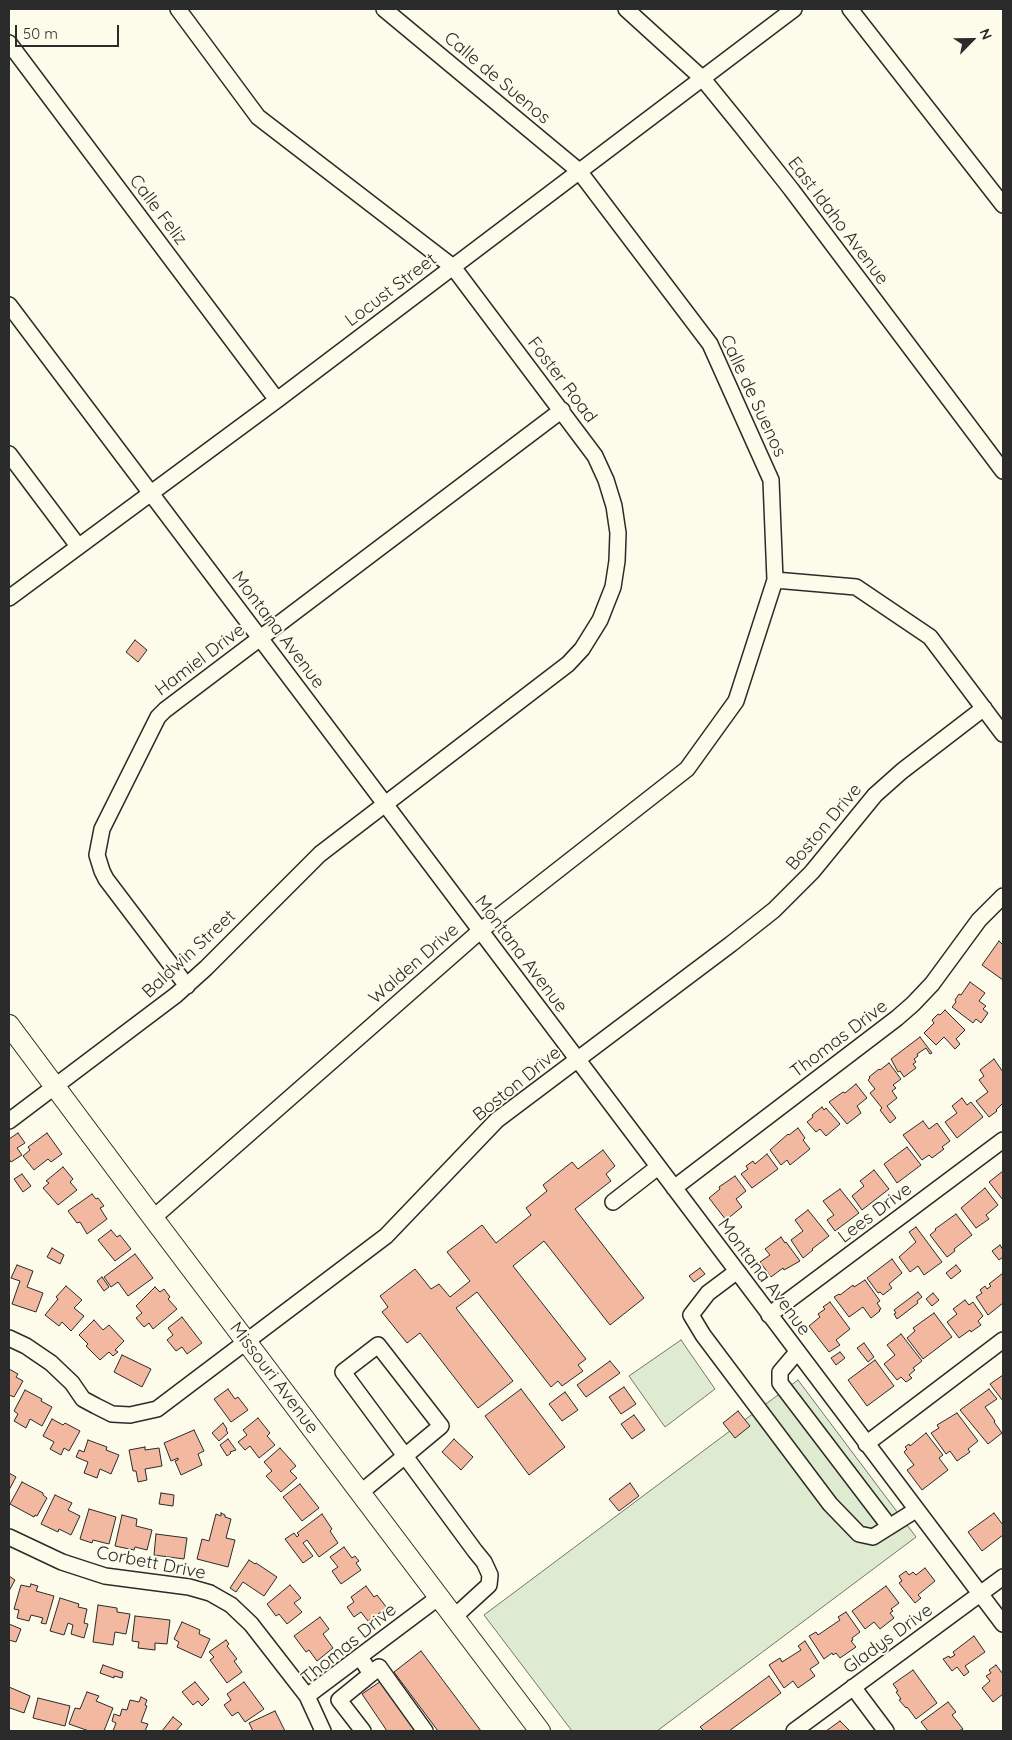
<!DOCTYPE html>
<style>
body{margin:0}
#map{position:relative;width:1012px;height:1740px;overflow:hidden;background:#fdfbea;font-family:Quicksand,sans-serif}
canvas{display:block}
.frame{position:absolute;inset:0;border:10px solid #2b2b2b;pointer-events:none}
.north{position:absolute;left:947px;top:15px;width:50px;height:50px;-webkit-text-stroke:4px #fdfbea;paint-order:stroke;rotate:67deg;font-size:14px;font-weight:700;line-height:20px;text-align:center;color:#2b2b2b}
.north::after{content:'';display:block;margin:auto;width:18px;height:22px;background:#2b2b2b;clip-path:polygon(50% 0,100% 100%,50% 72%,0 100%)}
.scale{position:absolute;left:15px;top:25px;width:104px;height:22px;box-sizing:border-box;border:2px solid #2b2b2b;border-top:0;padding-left:6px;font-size:15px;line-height:18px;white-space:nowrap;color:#2b2b2b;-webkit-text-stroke:4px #fdfbea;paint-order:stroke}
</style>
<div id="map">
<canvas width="1012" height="1740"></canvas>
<div class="frame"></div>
<div class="north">N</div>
<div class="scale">50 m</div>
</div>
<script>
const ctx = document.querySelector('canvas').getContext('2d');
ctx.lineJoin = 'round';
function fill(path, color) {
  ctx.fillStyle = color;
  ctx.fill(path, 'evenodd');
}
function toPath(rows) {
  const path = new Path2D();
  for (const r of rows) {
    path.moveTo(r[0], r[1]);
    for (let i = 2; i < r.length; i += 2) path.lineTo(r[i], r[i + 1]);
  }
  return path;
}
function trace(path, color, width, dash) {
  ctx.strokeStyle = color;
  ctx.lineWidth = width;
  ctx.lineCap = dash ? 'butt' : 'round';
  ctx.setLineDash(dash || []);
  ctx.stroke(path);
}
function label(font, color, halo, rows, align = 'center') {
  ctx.font = font + ' Quicksand,sans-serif';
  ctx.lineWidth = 4;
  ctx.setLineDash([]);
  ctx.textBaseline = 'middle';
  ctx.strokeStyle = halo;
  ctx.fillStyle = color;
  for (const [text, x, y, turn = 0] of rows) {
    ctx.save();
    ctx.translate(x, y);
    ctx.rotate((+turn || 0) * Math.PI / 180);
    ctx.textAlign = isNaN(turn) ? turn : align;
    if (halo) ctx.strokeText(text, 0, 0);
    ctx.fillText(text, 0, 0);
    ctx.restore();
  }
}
const green = toPath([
 [681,1340,715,1389,665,1427,629,1376,681,1340],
 [798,1380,916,1537,657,1731,572,1731,484,1615,798,1380]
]);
const building = toPath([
 [135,640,147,650,138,662,126,652,135,640],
 [999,941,1003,945,1003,980,982,965,999,941],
 [970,982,985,993,979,1001,986,1006,983,1009,988,1013,981,1023,976,1019,973,1023,952,1007,956,1002,955,1000,959,994,961,995,970,982],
 [945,1010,965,1030,956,1039,960,1044,955,1049,944,1037,936,1045,924,1033,934,1023,932,1020,938,1014,940,1015,945,1010],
 [920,1037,932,1053,930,1054,926,1048,917,1054,918,1056,914,1059,916,1062,913,1064,916,1068,904,1077,900,1071,898,1072,891,1059,920,1037],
 [994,1059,1003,1072,1003,1103,996,1110,997,1111,989,1117,976,1101,988,1092,979,1080,984,1076,980,1070,994,1059],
 [889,1063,901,1079,893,1085,896,1088,892,1091,897,1098,887,1106,896,1118,890,1123,880,1110,882,1108,870,1093,875,1089,868,1080,870,1078,869,1077,879,1069,880,1070,889,1063],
 [856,1084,867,1098,857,1106,861,1113,847,1124,829,1102,843,1092,845,1093,856,1084],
 [962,1098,967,1105,971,1102,983,1117,957,1138,945,1122,957,1113,952,1106,962,1098],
 [822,1107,824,1110,826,1108,840,1124,826,1136,820,1129,816,1132,807,1122,813,1117,812,1115,822,1107],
 [923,1121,929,1129,937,1123,950,1141,942,1147,944,1149,932,1158,929,1155,922,1160,903,1135,923,1121],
 [798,1128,805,1138,803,1140,810,1149,790,1165,787,1160,781,1165,770,1150,788,1134,789,1135,798,1128],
 [18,1133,25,1143,17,1148,22,1155,11,1162,9,1159,9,1139,18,1133],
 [47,1133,62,1154,51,1162,48,1159,34,1170,23,1156,30,1150,28,1147,47,1133],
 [907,1147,921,1165,897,1183,884,1164,907,1147],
 [603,1150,615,1166,606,1174,611,1181,575,1209,644,1298,610,1325,544,1241,513,1266,586,1359,578,1365,583,1371,562,1386,558,1381,551,1387,477,1292,456,1308,513,1381,478,1408,420,1333,407,1343,382,1312,388,1307,380,1296,415,1269,431,1289,439,1284,450,1297,470,1281,447,1252,482,1225,496,1243,531,1215,526,1208,547,1191,543,1185,572,1162,578,1169,603,1150],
 [767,1154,778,1169,752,1188,741,1174,748,1169,746,1166,753,1161,755,1164,767,1154],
 [63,1167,73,1179,70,1182,77,1190,58,1205,43,1188,49,1183,46,1181,63,1167],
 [874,1170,889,1189,862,1210,852,1196,864,1186,860,1181,874,1170],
 [1003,1171,1003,1200,989,1182,1003,1171],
 [22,1174,31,1186,23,1192,14,1179,22,1174],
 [735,1176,746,1191,736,1199,742,1207,726,1220,709,1198,720,1189,719,1187,735,1176],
 [985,1188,998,1205,986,1215,989,1219,976,1228,961,1208,985,1188],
 [840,1189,859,1213,835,1231,827,1220,834,1215,823,1201,840,1189],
 [92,1194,96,1199,98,1198,104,1206,100,1208,107,1219,87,1234,80,1222,77,1223,68,1211,92,1194],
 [808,1210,829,1236,812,1249,813,1250,803,1258,791,1240,803,1231,795,1220,808,1210],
 [956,1214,972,1235,954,1249,955,1251,947,1257,930,1235,936,1230,935,1229,956,1214],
 [916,1227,942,1262,924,1275,918,1266,910,1272,899,1257,916,1242,909,1232,916,1227],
 [111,1230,117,1237,120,1235,131,1249,115,1261,98,1240,111,1230],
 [781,1237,785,1243,786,1242,800,1261,784,1270,783,1268,771,1277,760,1262,770,1255,765,1249,781,1237],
 [1000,1245,1003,1250,1003,1257,999,1260,992,1251,1000,1245],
 [52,1248,64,1255,60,1264,47,1257,52,1248],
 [135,1254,153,1278,128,1296,118,1282,111,1287,104,1277,135,1254],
 [892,1259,902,1273,889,1284,892,1288,883,1295,880,1292,878,1293,867,1278,892,1259],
 [17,1265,33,1271,27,1287,43,1293,36,1312,12,1304,20,1281,11,1278,17,1265],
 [956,1265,961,1271,951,1279,946,1273,956,1265],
 [700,1268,705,1274,694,1282,689,1276,700,1268],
 [1003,1273,1003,1303,988,1315,976,1297,982,1293,980,1290,985,1286,987,1289,991,1286,989,1284,1003,1273],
 [102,1277,109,1287,104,1291,97,1281,102,1277],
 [865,1280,880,1301,877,1303,881,1309,879,1310,880,1311,871,1318,863,1307,849,1317,834,1297,839,1294,840,1295,853,1285,854,1287,865,1280],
 [66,1286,82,1300,74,1308,84,1316,71,1331,62,1322,59,1326,45,1315,58,1299,56,1297,66,1286],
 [155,1287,160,1292,164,1289,170,1297,168,1299,177,1309,153,1329,149,1323,144,1327,136,1318,142,1313,136,1306,155,1287],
 [918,1292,922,1297,917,1301,918,1303,897,1319,894,1314,896,1313,894,1310,918,1292],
 [933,1293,939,1300,932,1306,926,1299,933,1293],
 [965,1300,969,1305,973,1302,983,1316,978,1321,981,1325,971,1332,970,1330,959,1338,947,1322,957,1314,953,1309,965,1300],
 [830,1302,850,1329,836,1340,840,1345,829,1352,809,1326,820,1317,818,1314,825,1309,823,1307,830,1302],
 [934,1313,952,1337,923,1359,907,1338,915,1331,913,1328,934,1313],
 [182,1317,202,1343,187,1354,182,1347,176,1351,167,1340,173,1335,168,1328,182,1317],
 [94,1320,103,1330,109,1325,124,1341,115,1350,118,1352,113,1356,109,1352,100,1360,86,1346,88,1344,79,1335,94,1320],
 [901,1334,922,1361,913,1368,915,1370,909,1375,912,1378,906,1382,901,1377,897,1380,884,1364,895,1355,887,1345,901,1334],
 [864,1343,874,1357,868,1362,857,1348,864,1343],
 [840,1352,845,1358,836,1365,831,1358,840,1352],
 [122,1355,151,1369,142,1387,114,1372,122,1355],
 [875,1360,894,1386,867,1406,848,1380,875,1360],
 [610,1361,620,1373,586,1397,577,1385,610,1361],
 [9,1369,18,1374,16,1377,23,1381,14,1397,9,1395,9,1369],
 [1003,1373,1003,1401,990,1384,1003,1375,1003,1373],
 [624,1387,636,1404,621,1414,609,1397,624,1387],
 [228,1389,235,1399,238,1397,248,1410,231,1422,214,1399,228,1389],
 [521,1389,565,1447,529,1475,485,1416,521,1389],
 [989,1389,997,1399,985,1407,995,1421,994,1422,1002,1433,988,1444,960,1410,989,1389],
 [25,1390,42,1399,41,1401,52,1407,42,1426,30,1419,26,1428,14,1421,18,1414,14,1411,25,1390],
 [565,1392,578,1410,562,1421,549,1404,565,1392],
 [738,1411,750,1426,735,1438,723,1423,738,1411],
 [957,1413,978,1441,968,1449,970,1452,957,1461,950,1451,946,1454,931,1433,939,1428,937,1425,957,1413],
 [634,1415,645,1430,632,1439,621,1424,634,1415],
 [258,1418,270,1433,267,1436,275,1445,259,1458,250,1446,245,1450,238,1442,247,1435,243,1430,258,1418],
 [52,1419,63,1425,65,1423,80,1431,69,1451,64,1448,61,1455,50,1449,54,1442,43,1436,52,1419],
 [223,1423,227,1429,226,1430,228,1433,219,1441,212,1433,223,1423],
 [194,1430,204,1451,198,1454,202,1465,181,1475,175,1461,178,1460,178,1458,171,1461,164,1443,194,1430],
 [926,1433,943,1455,939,1458,948,1470,922,1490,907,1470,914,1465,904,1452,907,1449,905,1447,909,1444,910,1446,926,1433],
 [228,1439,236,1450,230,1452,231,1453,227,1456,220,1445,228,1439],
 [454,1439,473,1457,461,1470,442,1452,454,1439],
 [88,1440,107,1447,106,1450,119,1455,111,1474,100,1469,97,1478,84,1473,88,1462,76,1457,79,1450,84,1452,88,1440],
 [145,1447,145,1450,159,1448,162,1466,145,1469,147,1480,138,1482,136,1471,133,1471,129,1450,145,1447],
 [280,1448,296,1466,290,1471,297,1478,281,1492,266,1476,272,1471,264,1462,280,1448],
 [9,1473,16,1477,9,1490,9,1473],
 [22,1482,43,1493,43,1495,47,1498,37,1516,35,1515,34,1517,10,1504,22,1482],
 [630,1483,639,1496,619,1511,609,1499,630,1483],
 [300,1484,319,1508,302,1521,283,1497,300,1484],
 [161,1493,174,1495,173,1506,159,1504,161,1493],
 [55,1495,72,1503,68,1510,80,1516,71,1535,59,1529,58,1532,41,1524,55,1495],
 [89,1509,116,1517,109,1544,93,1540,92,1543,80,1539,89,1509],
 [221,1513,225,1515,225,1517,231,1519,226,1538,235,1540,228,1567,197,1559,202,1539,209,1541,216,1514,221,1516,221,1513],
 [994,1513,1003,1525,1003,1535,982,1551,968,1532,994,1513],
 [322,1514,332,1529,330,1531,338,1543,319,1557,307,1540,303,1543,313,1556,303,1563,285,1539,294,1533,297,1537,299,1535,297,1533,322,1514],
 [122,1515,137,1519,136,1526,152,1530,147,1550,135,1547,134,1550,115,1546,122,1515],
 [156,1534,187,1538,184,1559,154,1555,156,1534],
 [344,1547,352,1558,355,1556,359,1561,356,1563,361,1570,341,1584,332,1571,338,1567,330,1557,344,1547],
 [249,1560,255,1564,256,1563,277,1577,264,1596,243,1582,236,1592,230,1588,249,1560],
 [925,1568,935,1581,918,1595,921,1598,915,1603,899,1583,902,1581,899,1576,906,1571,909,1575,913,1572,916,1575,925,1568],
 [9,1576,15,1580,9,1591,9,1576],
 [31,1584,38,1586,36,1591,54,1596,46,1624,41,1623,43,1618,31,1615,29,1621,17,1618,19,1610,14,1609,21,1585,30,1587,31,1584],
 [290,1585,301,1598,294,1603,302,1612,287,1624,279,1614,276,1616,267,1604,290,1585],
 [366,1586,374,1597,377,1595,387,1608,368,1621,361,1612,354,1617,347,1607,354,1602,351,1597,366,1586],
 [886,1586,899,1603,891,1609,893,1611,890,1613,894,1618,880,1629,874,1622,865,1629,852,1611,886,1586],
 [60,1598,79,1604,78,1607,87,1609,84,1623,88,1624,84,1638,71,1634,73,1625,68,1623,64,1635,50,1631,60,1598],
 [98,1605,117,1608,117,1612,130,1614,126,1634,115,1632,113,1645,93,1642,98,1605],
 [846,1612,860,1632,852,1638,853,1640,851,1641,856,1647,840,1658,836,1653,833,1655,832,1653,824,1659,809,1636,816,1632,818,1635,840,1620,838,1617,846,1612],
 [135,1616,170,1620,167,1644,155,1643,155,1650,138,1648,139,1642,132,1641,135,1616],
 [320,1617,329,1629,323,1634,333,1648,317,1661,309,1650,306,1652,294,1636,320,1617],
 [182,1622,200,1630,199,1634,210,1639,201,1658,177,1647,179,1642,174,1639,182,1622],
 [9,1624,21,1629,16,1642,9,1640,9,1624],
 [974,1636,985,1652,965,1666,969,1672,964,1676,957,1667,952,1671,943,1659,949,1656,950,1658,955,1655,953,1652,974,1636],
 [226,1640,229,1644,227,1646,237,1659,234,1661,242,1672,227,1683,210,1660,214,1657,209,1652,226,1640],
 [805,1641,819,1663,810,1669,815,1676,798,1688,793,1681,784,1688,769,1665,780,1658,782,1662,801,1650,798,1646,805,1641],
 [421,1651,481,1731,438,1731,394,1672,421,1651],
 [103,1665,123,1672,122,1678,114,1676,114,1678,100,1673,103,1665],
 [996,1665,1003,1674,1003,1694,993,1702,982,1688,990,1681,986,1676,991,1673,989,1670,996,1665],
 [913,1670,937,1703,916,1719,907,1707,906,1708,899,1700,901,1699,896,1692,898,1691,893,1684,913,1670],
 [769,1676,781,1693,729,1731,704,1731,700,1727,769,1676],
 [384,1679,420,1731,387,1731,362,1694,384,1679],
 [195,1682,209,1699,202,1706,198,1701,193,1705,182,1692,195,1682],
 [244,1682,264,1709,245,1722,238,1712,232,1716,224,1705,231,1700,227,1694,244,1682],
 [9,1687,30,1696,24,1713,10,1708,9,1710,9,1687],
 [87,1692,99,1696,96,1701,113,1708,104,1731,89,1731,69,1724,75,1708,80,1709,87,1692],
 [141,1697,147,1700,145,1705,147,1706,141,1722,148,1724,145,1731,113,1731,116,1723,112,1721,114,1714,120,1716,122,1709,127,1710,130,1700,139,1702,141,1697],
 [38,1698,70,1706,65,1726,33,1718,38,1698],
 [948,1702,956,1712,952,1715,963,1729,959,1731,928,1731,921,1722,948,1702],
 [275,1711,285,1731,253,1731,249,1723,275,1711],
 [173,1717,182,1724,176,1731,162,1731,173,1717],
 [840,1721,850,1731,826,1731,840,1721]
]);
const minor = toPath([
 [384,9,579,171,710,344,771,480,775,580,856,587,930,637,1003,734],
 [626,9,703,79,742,127,791,189,1003,471],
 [850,9,1003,205],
 [9,43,277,400],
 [9,305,1003,1624],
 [9,454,78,546],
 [9,598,277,400,794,9],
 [187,986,106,879,102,871,97,855,102,829,158,717,165,710,562,410],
 [9,1121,176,995,206,968,320,854,568,664,582,649,600,620,613,587,617,561,618,533,614,506,606,480,595,456,453,267,258,117,178,9],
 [674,1188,897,1018,913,1004,932,984,979,920,1003,896],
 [613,1202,658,1167],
 [153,1218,480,931,687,769,736,701,775,580],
 [736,1272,708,1293,691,1315,703,1335,830,1504,859,1534,873,1537,916,1510],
 [769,1315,1003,1140],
 [9,1338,26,1346,51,1363,72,1383,83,1399,96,1406,112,1414,130,1415,157,1409,386,1236,497,1120,731,944,774,910,812,872,875,795,902,771,984,708],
 [797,1352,780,1372,780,1383,889,1526],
 [866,1444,1003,1340],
 [360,1493,405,1456,441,1426,378,1345,343,1372,405,1456,475,1551,484,1562,490,1575,489,1585,454,1617],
 [9,1537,62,1562,105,1576,189,1587,210,1593,231,1605,251,1624,307,1696,323,1731],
 [360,1657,371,1674,339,1700,363,1731],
 [371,1674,379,1667,425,1731],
 [853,1687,886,1731],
 [307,1696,439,1597],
 [794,1731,1003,1577]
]);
const major = toPath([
 [9,1025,153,1218,540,1731]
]);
const streetNames = [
 ["Calle de Suenos",497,78,40],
 ["Calle Feliz",158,210,53],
 ["East Idaho Avenue",838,221,53],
 ["Locust Street",391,290,-37],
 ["Foster Road",562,380,53],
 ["Calle de Suenos",753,396,65],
 ["Montana Avenue",278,630,53],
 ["Hamiel Drive",200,660,-37],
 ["Boston Drive",824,827,-50],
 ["Baldwin Street",189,954,-43],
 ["Montana Avenue",521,954,53],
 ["Walden Drive",414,964,-41],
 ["Thomas Drive",839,1039,-37],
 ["Boston Drive",517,1084,-39],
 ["Lees Drive",875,1213,-37],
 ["Montana Avenue",764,1277,53],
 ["Missouri Avenue",274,1378,53],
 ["Corbett Drive",151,1563,11],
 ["Gladys Drive",888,1639,-36],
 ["Thomas Drive",349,1644,-39]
];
fill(green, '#deebd1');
trace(green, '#74746e', 1);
fill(building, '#f2b8a0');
trace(building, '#2b2b2b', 1);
trace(minor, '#2b2b2b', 18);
trace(major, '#2b2b2b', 22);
trace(minor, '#fdfbea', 15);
trace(major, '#fdfbea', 20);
label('18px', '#2b2b2b', '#fdfbea', streetNames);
</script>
